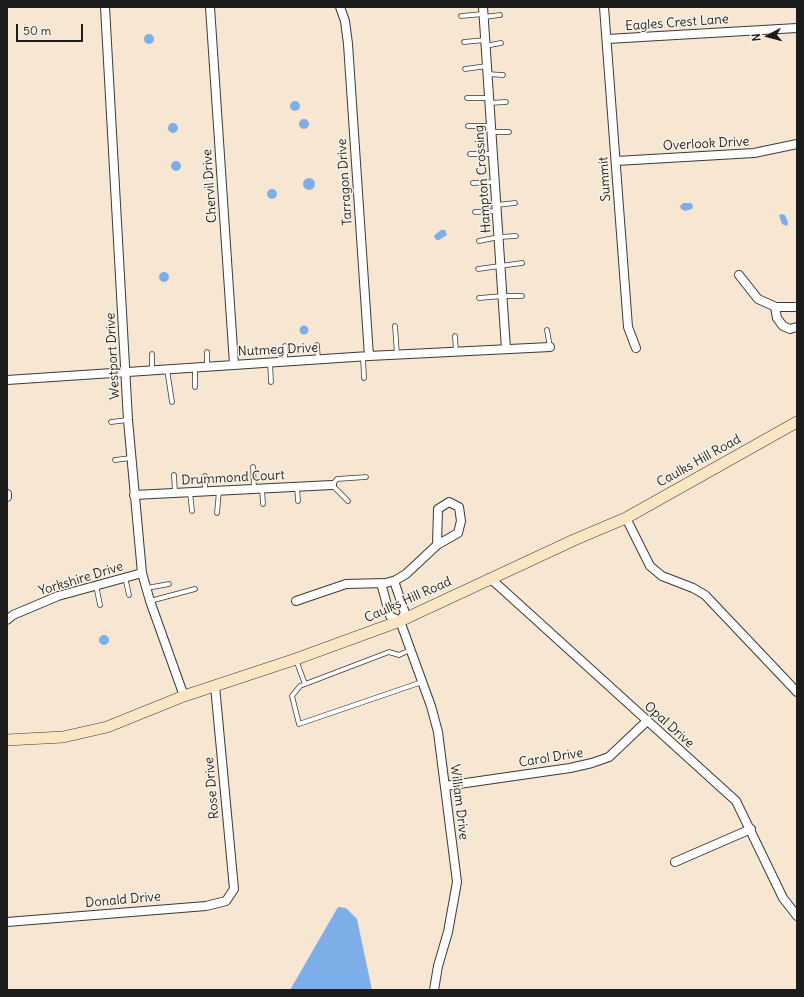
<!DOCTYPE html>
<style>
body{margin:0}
#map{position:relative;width:804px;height:997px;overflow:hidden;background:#f6e6d2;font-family:Delius,sans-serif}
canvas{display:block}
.frame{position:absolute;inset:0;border:8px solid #1c1c1c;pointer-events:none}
.north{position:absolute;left:748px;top:16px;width:40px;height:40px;-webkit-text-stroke:3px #f7f3e8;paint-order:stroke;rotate:264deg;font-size:11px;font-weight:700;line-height:16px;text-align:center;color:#1c1c1c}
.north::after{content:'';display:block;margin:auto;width:14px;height:18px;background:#1c1c1c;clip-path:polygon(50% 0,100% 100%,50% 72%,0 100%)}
.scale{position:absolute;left:16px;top:24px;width:67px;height:18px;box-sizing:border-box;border:2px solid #1c1c1c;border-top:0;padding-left:5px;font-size:12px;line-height:14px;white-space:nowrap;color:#1c1c1c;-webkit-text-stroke:3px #f7f3e8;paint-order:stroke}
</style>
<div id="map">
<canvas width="804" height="997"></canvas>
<div class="frame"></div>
<div class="north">N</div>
<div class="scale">50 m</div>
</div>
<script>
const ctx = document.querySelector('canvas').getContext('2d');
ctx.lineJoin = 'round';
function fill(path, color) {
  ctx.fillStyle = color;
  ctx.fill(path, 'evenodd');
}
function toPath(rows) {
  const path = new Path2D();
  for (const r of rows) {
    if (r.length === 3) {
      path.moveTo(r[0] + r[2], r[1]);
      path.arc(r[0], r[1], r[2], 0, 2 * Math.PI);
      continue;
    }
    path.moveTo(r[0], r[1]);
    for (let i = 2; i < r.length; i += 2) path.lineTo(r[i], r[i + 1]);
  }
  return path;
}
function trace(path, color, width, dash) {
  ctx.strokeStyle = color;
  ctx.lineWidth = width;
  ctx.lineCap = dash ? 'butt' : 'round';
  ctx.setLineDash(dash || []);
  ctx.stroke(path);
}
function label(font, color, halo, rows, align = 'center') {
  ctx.font = font + ' Delius,sans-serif';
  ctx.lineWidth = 3;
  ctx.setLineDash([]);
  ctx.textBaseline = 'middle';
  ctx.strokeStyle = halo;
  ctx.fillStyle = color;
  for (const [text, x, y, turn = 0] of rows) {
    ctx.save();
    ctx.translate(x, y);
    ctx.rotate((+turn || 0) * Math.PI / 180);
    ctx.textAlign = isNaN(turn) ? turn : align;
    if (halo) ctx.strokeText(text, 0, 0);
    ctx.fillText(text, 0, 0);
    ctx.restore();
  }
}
const water = toPath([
 [149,39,5],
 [295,106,5],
 [304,124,5],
 [173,128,5],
 [176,166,5],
 [309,184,6],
 [272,194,5],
 [683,203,691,203,693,206,692,209,685,211,681,209,680,206],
 [782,214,785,215,788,222,787,226,782,224,779,215],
 [441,230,445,230,447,235,439,240,436,240,434,236,436,234],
 [164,277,5],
 [304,330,4.5],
 [104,640,5],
 [338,907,346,908,357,919,372,990,290,990]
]);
const lane = toPath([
 [461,16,483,14],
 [484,17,500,15],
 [464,42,485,40],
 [485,46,501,43],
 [465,69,487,66],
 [487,74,503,75],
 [467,98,489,98],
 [489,103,506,102],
 [468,126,491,126],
 [491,132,509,132],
 [470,154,493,154],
 [473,183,495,182],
 [496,205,515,203],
 [475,212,497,211],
 [479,241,499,237,516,236],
 [478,269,522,263],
 [479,298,503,296,522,296],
 [395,326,397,355],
 [547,330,550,347],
 [455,336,456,352],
 [317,345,318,359],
 [285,346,285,361],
 [207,352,207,366],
 [152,354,152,370],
 [363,357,364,378],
 [270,362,271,382],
 [195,367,195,387],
 [167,369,172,402],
 [111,422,128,420],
 [115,460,131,458],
 [253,467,254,489],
 [174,475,175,493],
 [205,476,205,491],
 [297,487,298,501],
 [262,489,263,504],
 [190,492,192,511],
 [348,501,332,485,337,479,366,477],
 [217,513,219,491],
 [125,577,129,595],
 [96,585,100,605],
 [147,588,169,584],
 [150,601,195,589],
 [410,650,399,655,389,652,300,686,292,696,299,724,422,682],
 [296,660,305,684]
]);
const street = toPath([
 [105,7,128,420,142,573,150,601,184,696],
 [210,7,234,364],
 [340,7,345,21,348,44,369,356],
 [483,7,506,349],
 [604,7,628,327,636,348],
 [607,39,797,28],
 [616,161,754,153,797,144],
 [739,275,758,299,776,307,797,307],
 [775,307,777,318,783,326,790,329,797,327],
 [7,380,369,356,550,347],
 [7,494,7,497],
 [134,495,332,485],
 [626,518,650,566,662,576,693,588,705,595,797,692],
 [490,578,736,801,783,898,797,916],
 [394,581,405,613,400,621],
 [381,583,390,616,400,621],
 [296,601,346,584,386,583,396,580,406,574,437,545,438,509,449,502,459,507,461,521,458,533,437,545],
 [7,620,13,615,58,596,142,573],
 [400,621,431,706,438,732,457,882,448,932,438,966,434,990],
 [445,786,570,768,592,763,609,757,647,721],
 [675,862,751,829],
 [7,922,206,906,226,901,234,889,215,686]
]);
const secondary = toPath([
 [7,740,63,737,107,727,184,696,296,659,400,621,574,540,626,518,797,422]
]);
const streetNames = [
 ["Eagles Crest Lane",677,23,-4],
 ["Overlook Drive",706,144,-3],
 ["Hampton Crossing",483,179,-94],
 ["Summit",605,179,-94],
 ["Tarragon Drive",345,182,-94],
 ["Chervil Drive",210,186,-94],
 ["Nutmeg Drive",278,350,-3],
 ["Westport Drive",113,356,-93],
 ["Caulks Hill Road",699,461,-29],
 ["Drummond Court",233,478,-3],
 ["Yorkshire Drive",81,579,-17],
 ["Caulks Hill Road",408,600,-24],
 ["Opal Drive",669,725,42],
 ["Carol Drive",551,758,-9],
 ["Rose Drive",212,788,-95],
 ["William Drive",459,802,83],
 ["Donald Drive",123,900,-5]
];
fill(water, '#7daee8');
trace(lane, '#3d3a37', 5.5);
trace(street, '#3d3a37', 10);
trace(secondary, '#3d3a37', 12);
trace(lane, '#fff', 4);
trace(street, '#fff', 8);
trace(secondary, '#fbe6c4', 11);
label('13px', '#1c1c1c', '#f7f3e8', streetNames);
</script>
